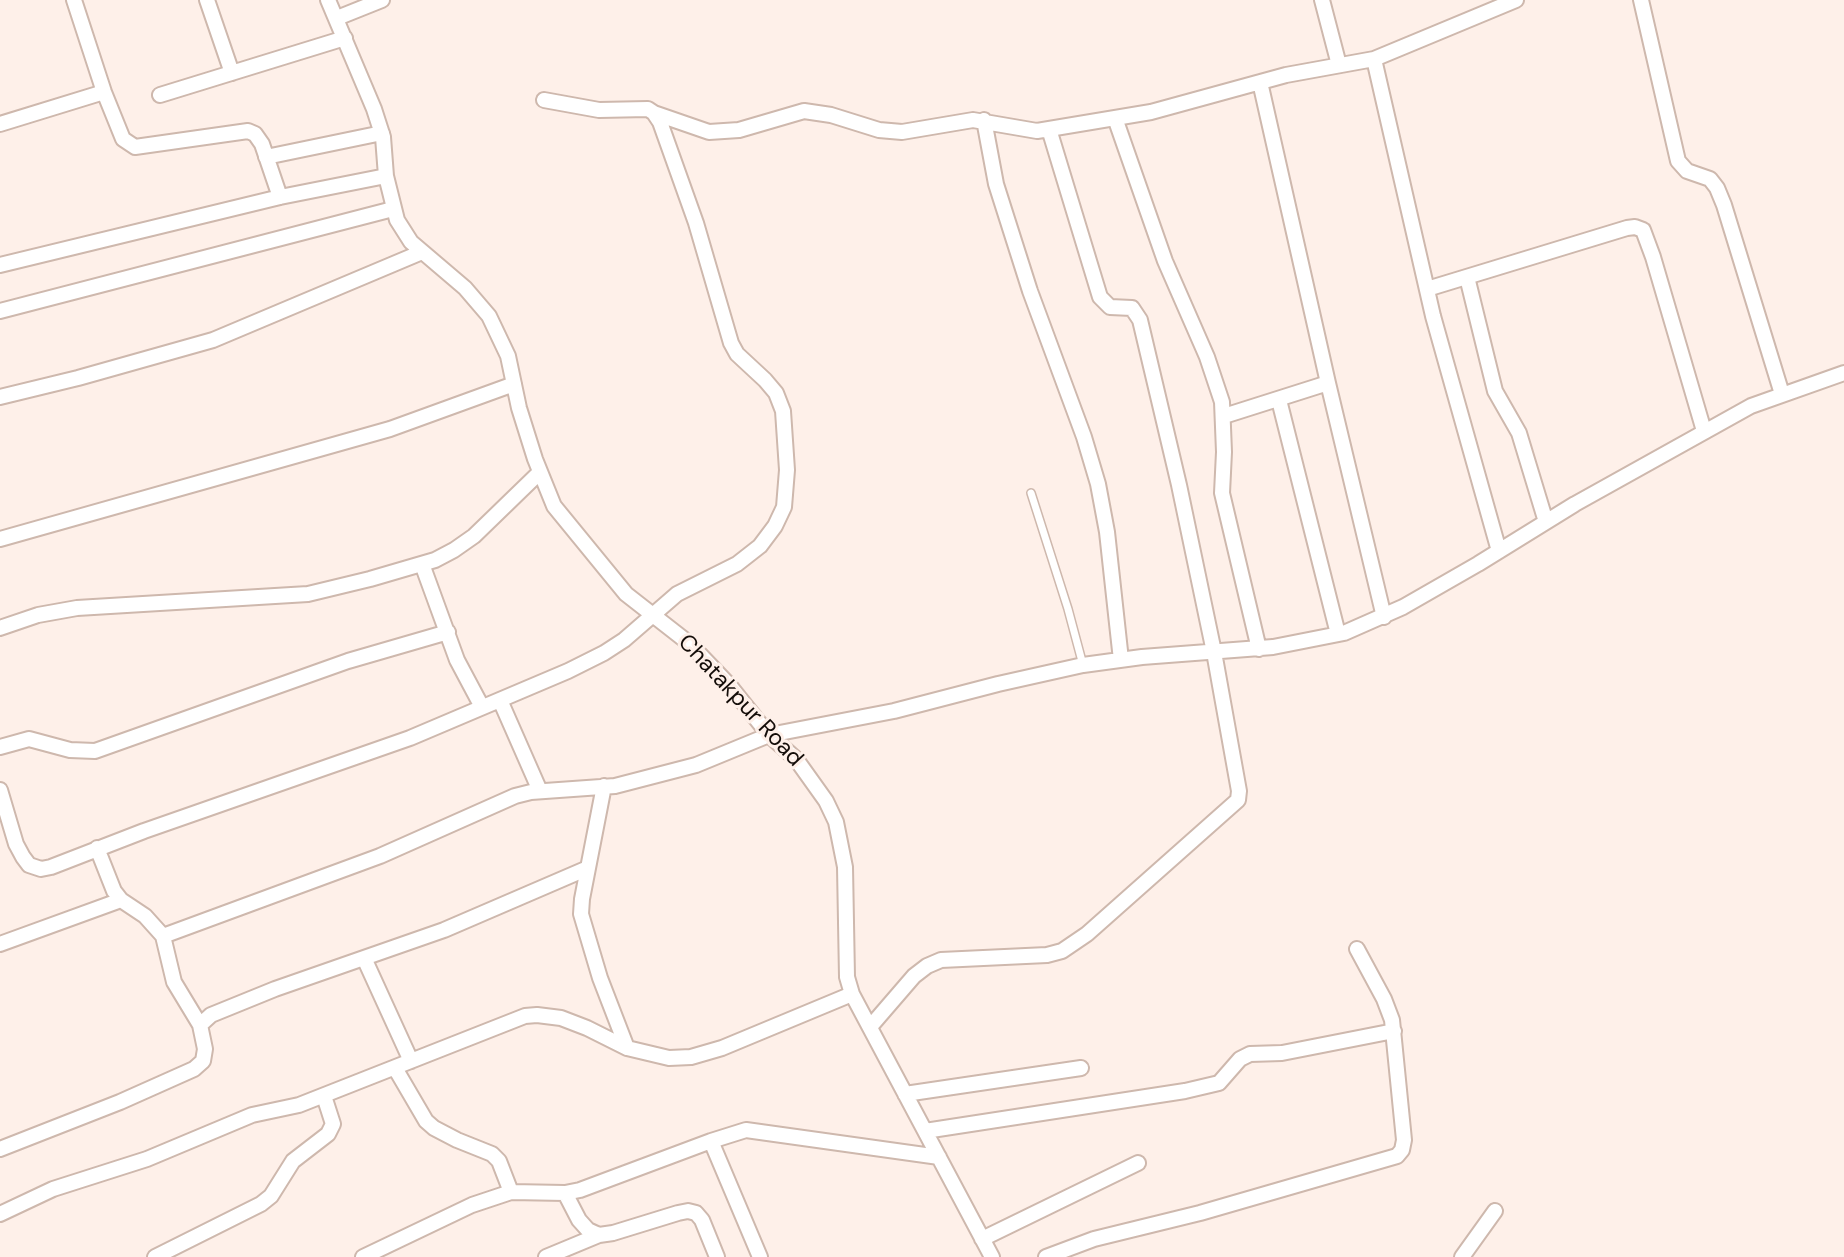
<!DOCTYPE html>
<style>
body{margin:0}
canvas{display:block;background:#fef0e9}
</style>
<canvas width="1844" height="1257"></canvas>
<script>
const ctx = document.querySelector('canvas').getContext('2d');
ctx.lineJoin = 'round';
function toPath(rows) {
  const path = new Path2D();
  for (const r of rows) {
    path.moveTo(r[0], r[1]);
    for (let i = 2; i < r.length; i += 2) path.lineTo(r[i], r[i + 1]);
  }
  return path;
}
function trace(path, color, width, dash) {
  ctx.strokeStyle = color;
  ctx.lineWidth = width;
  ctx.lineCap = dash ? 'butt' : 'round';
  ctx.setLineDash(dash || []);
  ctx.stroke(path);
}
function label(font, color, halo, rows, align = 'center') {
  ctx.font = font + ' "DM Sans",sans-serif';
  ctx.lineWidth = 6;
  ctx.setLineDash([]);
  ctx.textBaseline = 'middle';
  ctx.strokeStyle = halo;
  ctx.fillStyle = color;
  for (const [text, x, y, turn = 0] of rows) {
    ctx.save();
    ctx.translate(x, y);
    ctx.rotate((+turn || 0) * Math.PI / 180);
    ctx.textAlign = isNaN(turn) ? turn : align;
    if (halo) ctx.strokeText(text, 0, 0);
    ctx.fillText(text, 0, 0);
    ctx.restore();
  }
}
const service = toPath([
 [1031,493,1068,609,1083,665]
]);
const minor = toPath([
 [74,0,104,92,123,139,135,147,248,131,255,134,262,144,280,197],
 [207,0,232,73],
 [328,0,374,109,383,137,386,176,397,220,411,242,465,288,489,316,508,356,519,408,535,459,554,506,626,594,690,644,730,686,769,735,796,759,826,801,836,822,845,867,847,977,852,994,992,1257],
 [1322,0,1339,65],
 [1641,0,1678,161,1687,171,1710,179,1717,188,1724,205,1782,394],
 [337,18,382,0],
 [1374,59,1433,316,1499,551],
 [1260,82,1328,383,1384,617],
 [160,95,345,38],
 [654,113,709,132,739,130,804,111,831,115,879,130,902,132,973,120,1037,131,1151,112,1286,75,1374,59,1516,0],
 [1115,118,1165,261,1207,357,1222,402,1224,452,1222,493,1259,649],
 [984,120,996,184,1030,291,1084,437,1098,484,1107,532,1121,660],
 [0,124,104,92],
 [266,157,382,133],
 [0,265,280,197,386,176],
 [1467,277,1495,391,1519,433,1546,522],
 [1427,289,1627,228,1635,227,1643,230,1653,257,1704,431],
 [0,311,393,209],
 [0,397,78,378,213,340,422,252],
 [1279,400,1338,634],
 [1224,416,1328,383],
 [0,539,390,429,514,384],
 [422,564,457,660,482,707],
 [0,628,38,615,77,608,308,594,370,579,435,560,454,550,474,536,540,472],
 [500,700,540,791],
 [0,747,29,739,70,750,95,751,348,661,448,632],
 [604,786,582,899,581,914,600,978,627,1048],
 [0,790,16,844,23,857,29,865,41,869,51,867,144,831,410,738,568,671,604,653,624,640,677,594,737,564,760,546,775,526,784,507,787,470,783,411,776,393,765,380,737,354,731,343,696,223,660,122,654,113,648,109,599,110,544,100],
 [97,848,114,891,121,900,145,916,163,936,174,982,200,1025],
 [163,936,380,856,515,796,531,792,615,786,696,765,769,735,894,711,998,684,1083,665,1142,657,1273,647,1344,633,1403,607,1478,564,1575,504,1751,406,1844,373],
 [0,944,121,900],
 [364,958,411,1061],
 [870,1027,914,976,927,966,941,960,1047,955,1062,951,1087,934,1238,800,1239,791,1214,652,1179,485,1140,320,1132,308,1110,307,1100,297,1049,129],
 [395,1068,426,1121,434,1128,457,1140,492,1154,499,1161,511,1192],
 [905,1094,1081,1068],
 [925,1131,1185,1091,1219,1083,1240,1059,1250,1054,1282,1053,1394,1031],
 [711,1141,760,1257],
 [0,1149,120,1102,194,1069,203,1061,205,1049,200,1025,211,1015,275,989,444,930,588,868],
 [565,1193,579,1220,588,1230,599,1235,613,1233,678,1213,688,1211,696,1213,702,1220,717,1257],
 [0,1214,53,1189,147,1159,252,1115,299,1105,525,1016,537,1015,561,1018,587,1028,627,1048,669,1058,691,1057,722,1048,852,994],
 [982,1239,1138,1163],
 [155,1257,261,1204,271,1196,293,1161,328,1134,333,1124,324,1096],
 [363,1257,472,1205,511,1192,565,1193,580,1190,711,1141,746,1130,939,1157],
 [546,1257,599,1235],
 [1046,1257,1094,1239,1200,1213,1397,1156,1402,1150,1404,1140,1392,1020,1384,999,1357,949],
 [1462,1257,1495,1211]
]);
const streetNames = [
 ["Chatakpur Road",740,701,47]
];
trace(service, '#ceb8ad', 10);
trace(minor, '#ceb8ad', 18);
trace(service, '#fff', 7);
trace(minor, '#fff', 14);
label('23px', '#140d09', '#fef0e9', streetNames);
</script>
